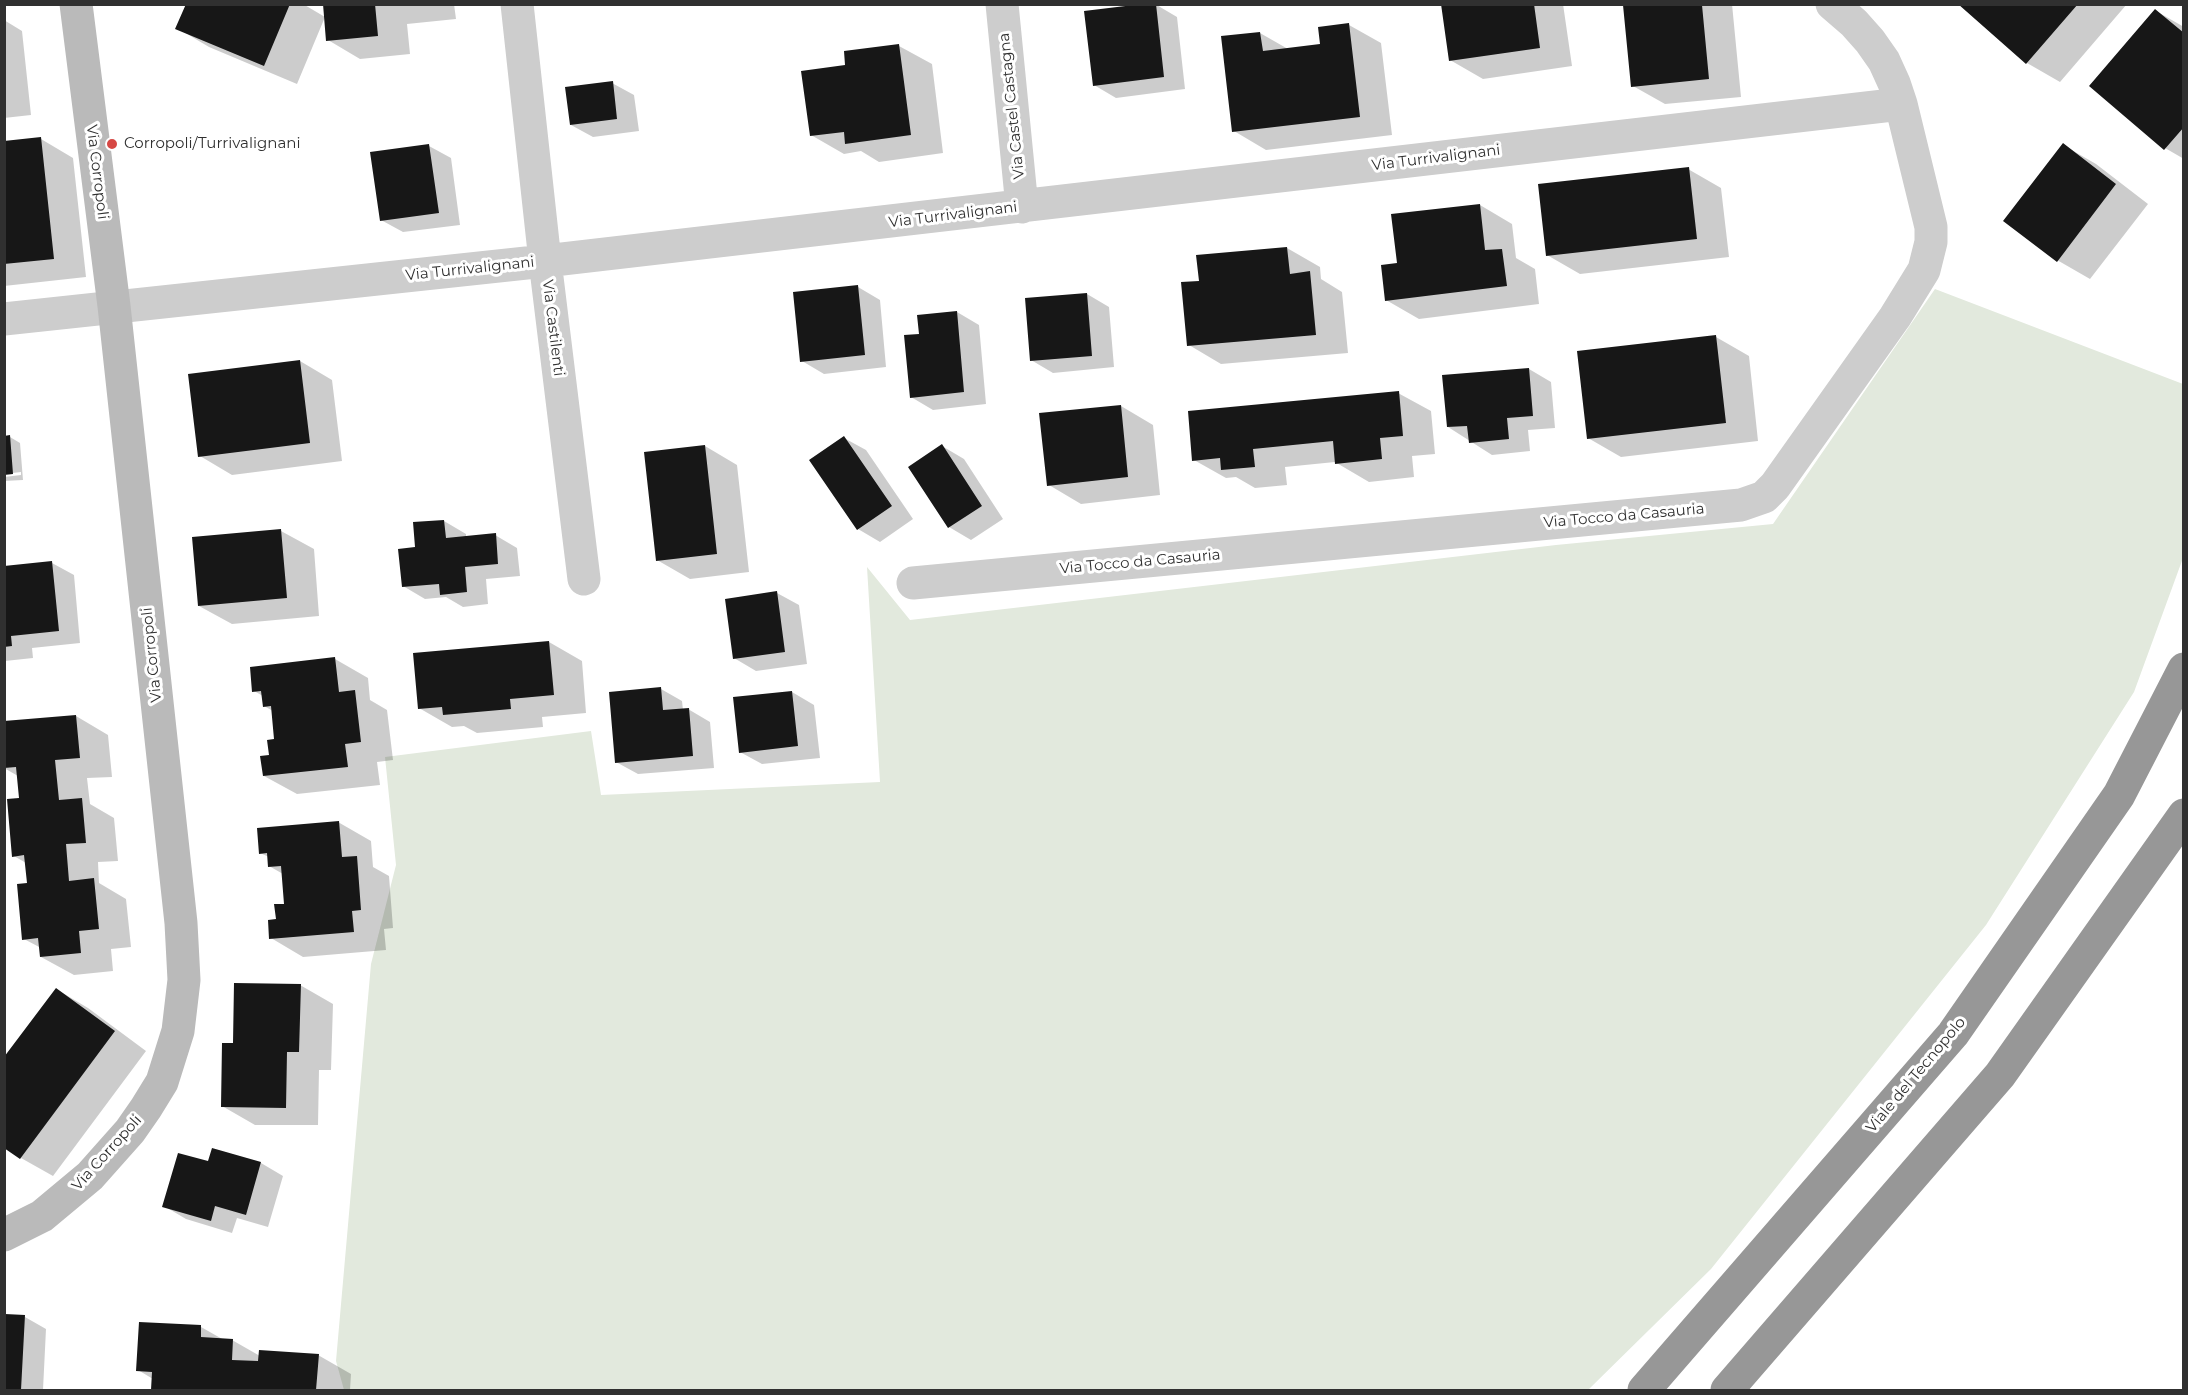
<!DOCTYPE html>
<style>
body{margin:0}
#map{position:relative;width:2188px;height:1395px;overflow:hidden;background:#fff;font-family:Montserrat,sans-serif}
canvas{display:block}
.frame{position:absolute;inset:0;border:6px solid #303030;pointer-events:none}
</style>
<div id="map">
<canvas width="2188" height="1395"></canvas>
<div class="frame"></div>
</div>
<script>
const ctx = document.querySelector('canvas').getContext('2d');
ctx.lineJoin = 'round';
function fill(path, color) {
  ctx.fillStyle = color;
  ctx.fill(path, 'evenodd');
}
function toPath(rows) {
  const path = new Path2D();
  for (const r of rows) {
    path.moveTo(r[0], r[1]);
    for (let i = 2; i < r.length; i += 2) path.lineTo(r[i], r[i + 1]);
  }
  return path;
}
function trace(path, color, width, dash) {
  ctx.strokeStyle = color;
  ctx.lineWidth = width;
  ctx.lineCap = dash ? 'butt' : 'round';
  ctx.setLineDash(dash || []);
  ctx.stroke(path);
}
function label(font, color, halo, rows, align = 'center') {
  ctx.font = font + ' Montserrat,sans-serif';
  ctx.lineWidth = 6;
  ctx.setLineDash([]);
  ctx.textBaseline = 'middle';
  ctx.strokeStyle = halo;
  ctx.fillStyle = color;
  for (const [text, x, y, turn = 0] of rows) {
    ctx.save();
    ctx.translate(x, y);
    ctx.rotate((+turn || 0) * Math.PI / 180);
    ctx.textAlign = isNaN(turn) ? turn : align;
    if (halo) ctx.strokeText(text, 0, 0);
    ctx.fillText(text, 0, 0);
    ctx.restore();
  }
}
const green = toPath([
 [1935,289,2183,384,2183,558,2134,692,1986,925,1711,1269,1588,1390,344,1390,336,1361,371,964,396,865,385,757,591,731,601,795,880,782,867,567,910,620,1556,545,1773,524]
]);
const shadow = toPath([
 [187,4,303,4,325,17,297,84,209,47,177,28],
 [324,4,454,4,456,19,407,24,410,54,360,59,328,40],
 [1155,4,1177,17,1185,89,1116,98,1094,85],
 [1443,4,1563,4,1572,66,1483,79,1450,60],
 [1625,4,1732,4,1741,97,1665,104,1633,86],
 [1960,4,2127,4,2060,82,2027,63],
 [2156,11,2184,27,2184,159,2165,148],
 [4,20,22,31,31,115,4,118],
 [1349,25,1381,43,1392,135,1266,150,1234,131,1260,33,1288,49,1322,45],
 [899,46,932,64,943,153,879,162,861,151,844,154,811,135,847,66],
 [612,83,634,95,639,131,593,137,571,125],
 [41,139,73,158,86,277,4,286,4,143],
 [2063,145,2096,164,2148,204,2090,279,2057,260],
 [429,146,451,158,460,225,403,232,381,220],
 [1688,169,1721,188,1729,257,1580,274,1547,255],
 [1480,205,1512,224,1516,258,1535,269,1539,304,1419,319,1386,300,1398,264],
 [1287,248,1320,267,1321,279,1342,292,1348,353,1221,364,1189,345,1200,282,1198,256],
 [858,287,880,300,886,367,824,374,802,361],
 [1087,294,1109,307,1114,367,1053,373,1031,360],
 [957,312,979,325,986,404,933,410,911,397,921,335],
 [1716,337,1749,356,1758,441,1621,457,1588,438],
 [300,361,332,380,342,461,232,475,200,456],
 [1529,369,1551,382,1555,428,1528,430,1530,451,1492,455,1448,427],
 [1398,393,1431,411,1435,454,1412,456,1414,477,1369,482,1335,462,1285,467,1287,485,1255,488,1236,477,1226,478,1194,460],
 [1121,406,1153,425,1160,495,1081,504,1049,485],
 [10,437,20,443,23,480,4,481,4,477,21,475,21,472,4,474],
 [844,438,866,450,913,519,880,542,858,529],
 [705,446,737,465,749,572,690,579,657,560],
 [942,446,964,459,1003,519,971,540,949,527],
 [444,521,466,534,466,538,495,535,517,548,520,576,486,579,488,604,463,607,446,597,425,599,403,586,417,549,415,524],
 [281,531,314,549,319,616,232,624,199,606],
 [52,563,74,575,80,643,32,648,33,658,5,661,4,567],
 [777,593,799,605,807,664,756,671,734,658],
 [549,642,582,661,586,713,542,717,543,727,477,733,464,726,452,727,419,708],
 [335,659,368,678,370,700,387,710,393,760,377,762,380,785,297,794,264,776,276,740,273,711,264,706,263,696,254,691],
 [661,689,682,701,683,710,688,709,710,722,714,768,638,774,616,762],
 [792,692,814,705,820,758,762,764,740,752],
 [76,716,108,735,112,777,87,778,90,804,114,818,118,861,98,862,99,883,126,899,131,947,111,949,113,971,74,975,41,957,41,948,24,939,28,885,26,863,14,856,20,799,18,776,4,768],
 [338,822,371,841,373,867,389,876,393,928,384,929,386,950,303,957,271,938,286,905,283,874,269,866,269,857,260,853],
 [300,985,333,1004,331,1070,319,1070,318,1125,255,1125,222,1106,234,1044],
 [56,989,88,1008,146,1051,53,1176,21,1158],
 [213,1150,261,1163,283,1176,268,1227,237,1218,232,1233,186,1219,164,1206,209,1163],
 [4,1316,25,1317,46,1329,43,1390,4,1390],
 [141,1323,201,1327,224,1340,232,1340,260,1356,318,1355,351,1374,350,1390,152,1390,153,1379,138,1370]
]);
const building = toPath([
 [186,4,290,4,264,66,175,29],
 [323,4,375,4,378,36,326,41],
 [1142,4,1156,4,1164,77,1093,86,1084,11],
 [1441,4,1534,4,1540,48,1449,61],
 [1958,4,2078,4,2026,64],
 [1623,5,1702,5,1709,79,1631,87],
 [2155,9,2184,33,2184,127,2164,150,2089,86],
 [1349,23,1360,117,1232,132,1221,36,1260,32,1263,51,1320,44,1318,27],
 [899,44,911,135,845,144,844,132,810,136,801,71,845,65,844,51],
 [613,81,617,119,570,125,565,87],
 [41,137,54,259,4,264,4,141],
 [2063,143,2116,184,2057,262,2003,221],
 [429,144,439,213,380,221,370,152],
 [1689,167,1697,239,1546,256,1538,184],
 [1480,204,1485,250,1502,249,1507,286,1385,301,1381,265,1397,263,1391,214],
 [1287,247,1290,274,1310,271,1316,335,1187,346,1181,282,1199,281,1196,255],
 [858,285,865,355,800,362,793,292],
 [1087,293,1092,356,1030,361,1025,298],
 [957,311,964,392,910,398,904,335,919,334,917,315],
 [1716,335,1726,423,1587,439,1577,351],
 [300,360,310,443,198,457,188,374],
 [1529,368,1533,416,1507,418,1509,439,1469,443,1467,426,1447,427,1442,375],
 [1399,391,1403,436,1380,438,1382,459,1335,464,1333,441,1253,449,1255,467,1221,470,1220,458,1192,461,1188,411],
 [1121,405,1128,477,1047,486,1039,413],
 [10,435,13,474,4,475,4,436],
 [844,436,892,506,857,530,809,460],
 [942,444,982,506,948,528,908,467],
 [705,445,717,554,656,561,644,452],
 [444,520,446,538,496,533,498,564,465,567,467,592,440,595,439,584,402,587,398,549,415,547,413,522],
 [281,529,287,598,198,606,192,537],
 [52,561,59,631,11,636,12,646,4,647,4,566],
 [777,591,785,652,733,659,725,599],
 [549,641,554,695,510,699,511,709,443,715,442,707,418,709,413,653],
 [335,657,339,692,355,690,361,742,345,744,348,767,263,776,260,756,269,755,267,740,274,739,271,706,263,707,261,691,252,692,250,667],
 [661,687,663,710,689,708,693,756,615,763,609,692],
 [792,691,798,746,739,753,733,697],
 [76,715,80,758,55,760,59,800,82,798,86,843,66,844,69,881,94,878,99,929,79,931,81,953,40,957,38,938,22,940,17,884,27,883,24,855,12,857,7,799,19,798,16,767,4,768,4,721],
 [339,821,342,857,357,856,361,910,352,911,354,932,269,939,268,920,276,919,274,904,284,904,281,866,268,867,267,853,259,854,257,828],
 [234,983,301,984,299,1052,287,1052,286,1108,221,1107,222,1043,233,1043],
 [56,988,115,1031,20,1159,4,1148,4,1057],
 [212,1148,261,1162,246,1215,215,1206,211,1221,162,1207,178,1153,208,1161],
 [5,1314,25,1315,21,1390,5,1389],
 [139,1322,201,1325,201,1337,233,1339,232,1360,258,1361,259,1350,319,1354,316,1390,151,1390,152,1372,136,1371]
]);
const street = toPath([
 [517,4,545,261,584,579],
 [1002,4,1022,207],
 [4,319,545,261,1901,104],
 [913,583,1741,505,1764,497,1775,486,1895,317,1924,270,1931,242,1931,227,1901,104,1894,83,1884,61,1870,41,1854,23,1832,4]
]);
const secondary = toPath([
 [4,1235,42,1216,90,1176,130,1131,146,1108,162,1082,178,1031,184,980,181,923,114,306,76,4]
]);
const highway = toPath([
 [1644,1390,1953,1034,2119,795,2184,669],
 [1727,1390,2000,1075,2184,815]
]);
const markers = [
 [112,144,6,"#d64844"]
];
const streetNames = [
 ["Via Castel Castagna",1012,106,-96],
 ["Via Turrivalignani",1436,158,-7],
 ["Via Corropoli",97,172,83],
 ["Via Turrivalignani",953,215,-7],
 ["Via Turrivalignani",470,269,-6],
 ["Via Castilenti",553,328,83],
 ["Via Tocco da Casauria",1624,516,-5],
 ["Via Tocco da Casauria",1140,562,-5],
 ["Via Corropoli",152,655,-96],
 ["Viale del Tecnopolo",1916,1075,-50],
 ["Via Corropoli",107,1153,-48]
];
const poiNames = [
 ["Corropoli/Turrivalignani",124,144]
];
fill(green, '#e2e9dd');
fill(shadow, '#0003');
fill(building, '#171717');
trace(street, '#cdcdcd', 33);
trace(secondary, '#bababa', 33);
trace(highway, '#979797', 33);
for (const [x, y, r, color] of markers) {
  const dot = new Path2D();
  dot.arc(x, y, r, 0, 2 * Math.PI);
  ctx.fillStyle = color;
  ctx.fill(dot);
  trace(dot, '#fff', 2);
}
label('15px', '#303030', '#fff', streetNames);
label('15px', '#303030', '#fff', poiNames, 'left');
</script>
